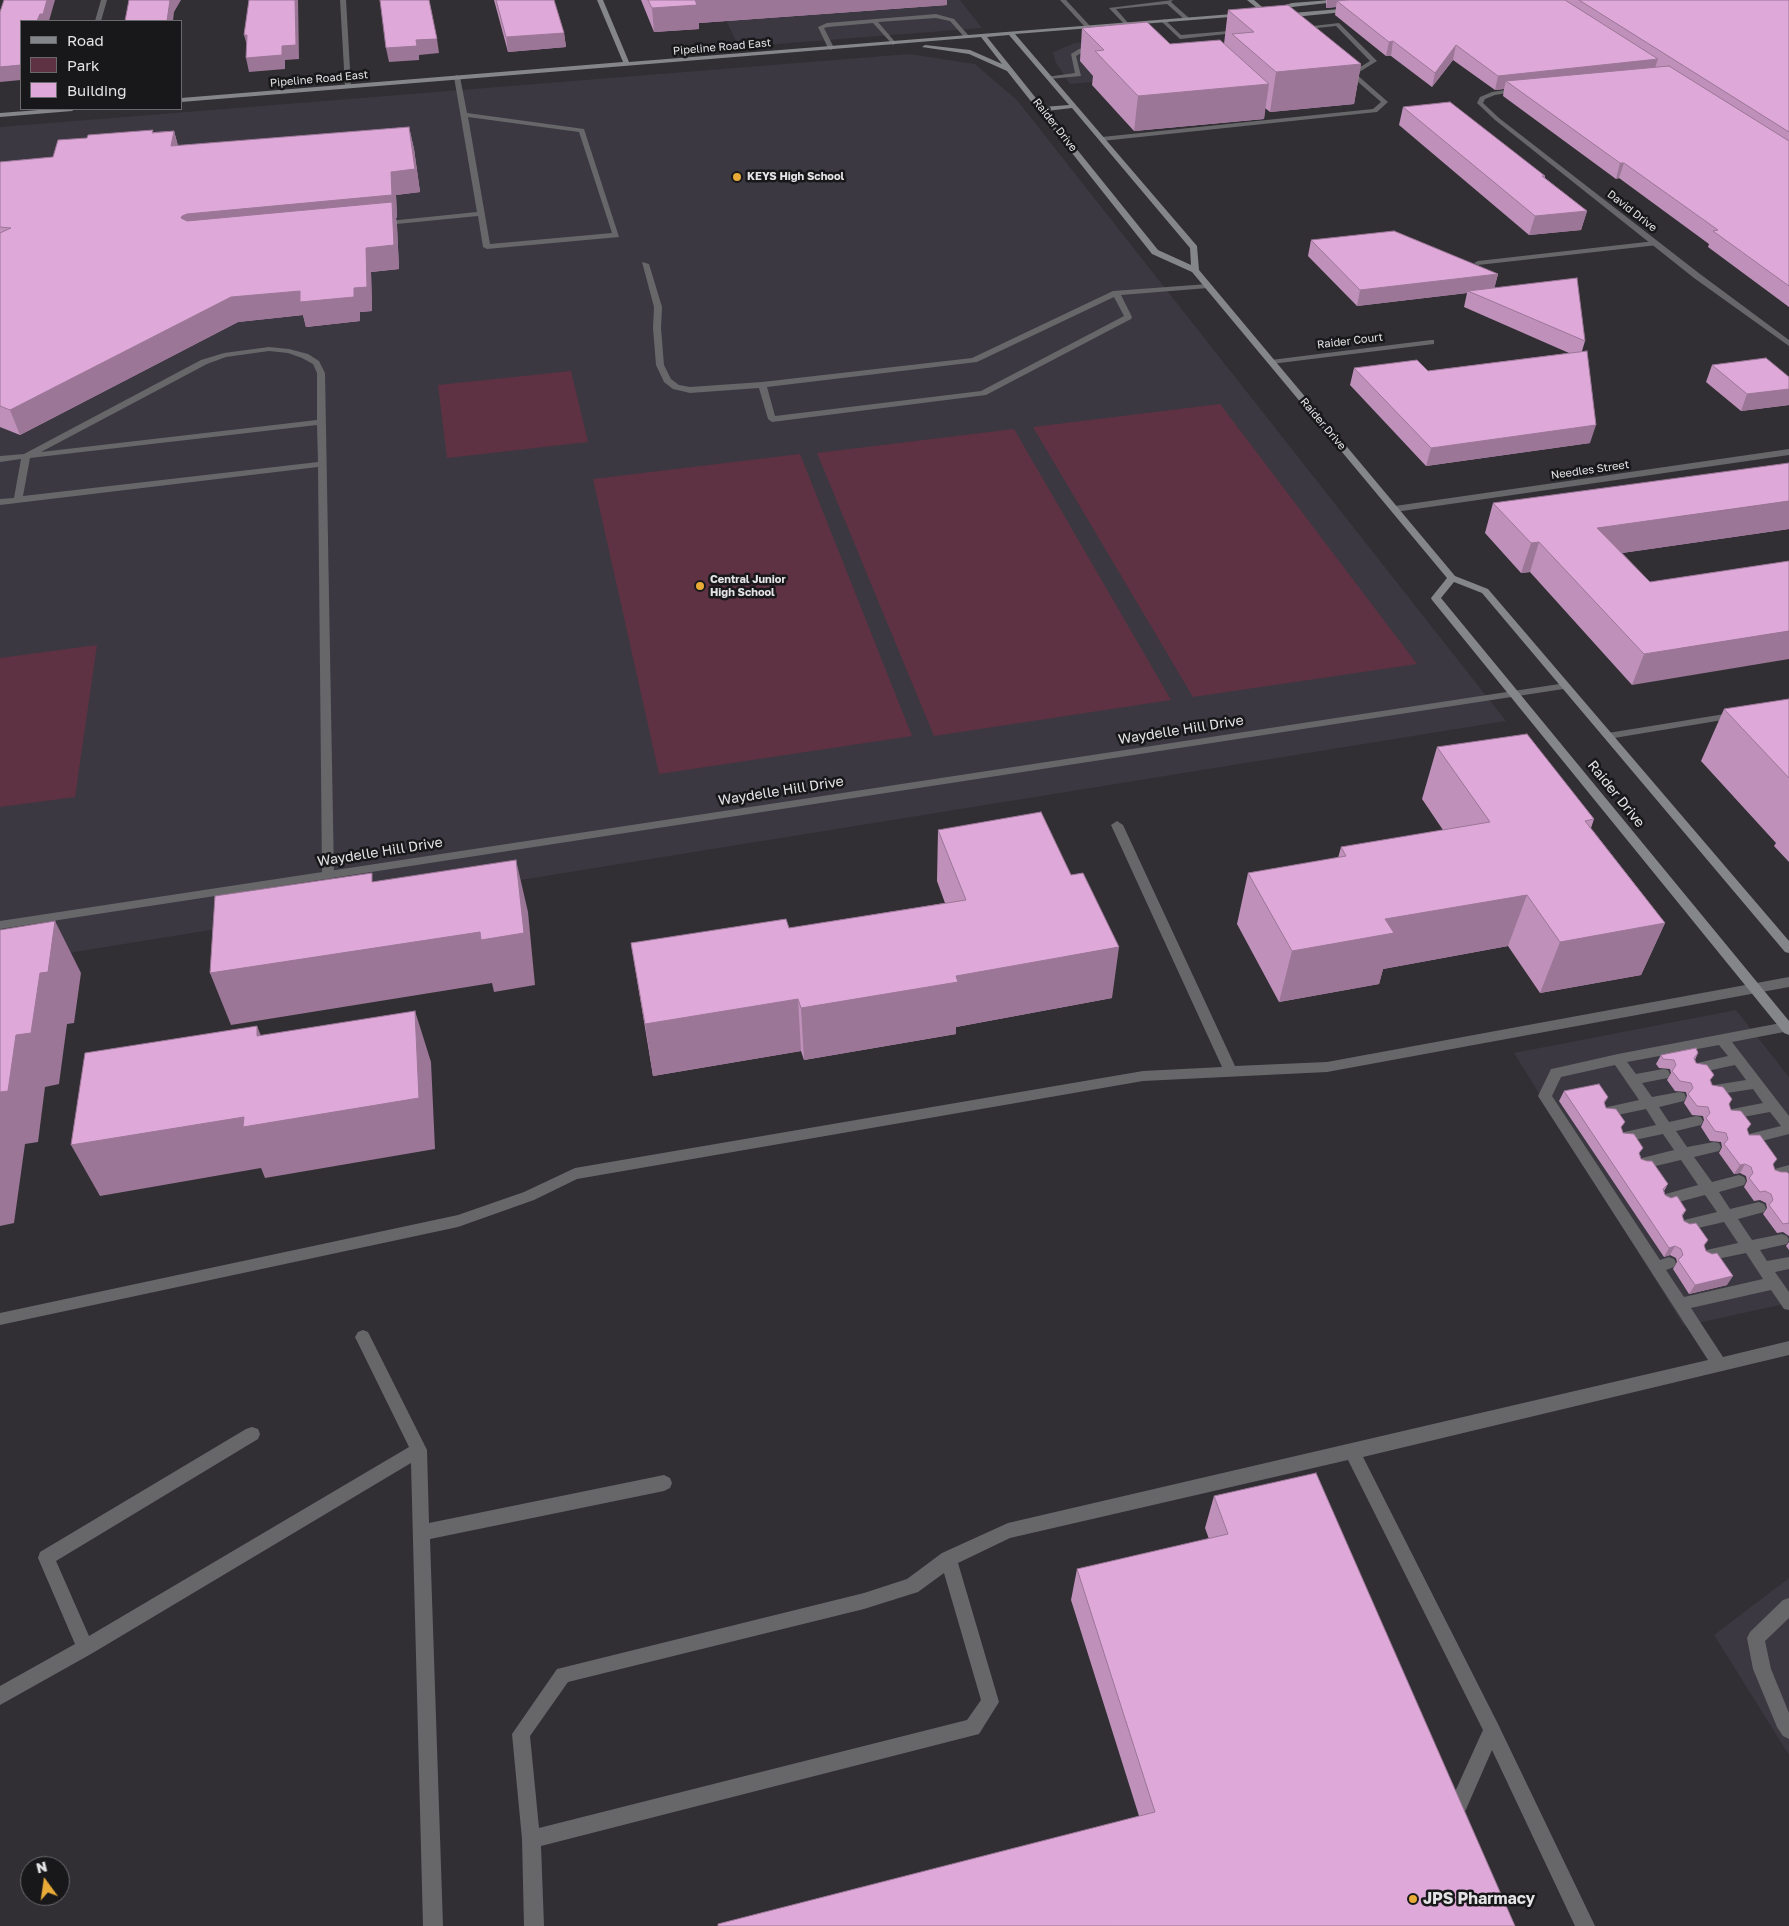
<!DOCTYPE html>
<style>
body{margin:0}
#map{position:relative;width:1789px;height:1926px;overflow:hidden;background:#312f34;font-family:"Golos Text",sans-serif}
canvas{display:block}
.legend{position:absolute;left:20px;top:20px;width:162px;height:90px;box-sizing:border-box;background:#18181a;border:1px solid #6a696c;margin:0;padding:6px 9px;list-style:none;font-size:15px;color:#e4e3e6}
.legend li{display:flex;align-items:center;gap:10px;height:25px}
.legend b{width:25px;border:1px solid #6a696c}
.north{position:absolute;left:20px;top:1856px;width:50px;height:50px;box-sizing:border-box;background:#18181a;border:1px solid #6a696c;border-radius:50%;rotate:346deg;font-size:14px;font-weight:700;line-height:20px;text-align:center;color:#e4e3e6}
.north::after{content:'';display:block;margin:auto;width:18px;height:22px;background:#e9ab38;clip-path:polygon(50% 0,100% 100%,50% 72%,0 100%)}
</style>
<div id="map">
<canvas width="1789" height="1926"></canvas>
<ul class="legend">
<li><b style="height:6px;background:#85868a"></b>Road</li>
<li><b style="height:14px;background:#5e3242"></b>Park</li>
<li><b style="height:14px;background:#dea9d8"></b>Building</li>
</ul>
<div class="north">N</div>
</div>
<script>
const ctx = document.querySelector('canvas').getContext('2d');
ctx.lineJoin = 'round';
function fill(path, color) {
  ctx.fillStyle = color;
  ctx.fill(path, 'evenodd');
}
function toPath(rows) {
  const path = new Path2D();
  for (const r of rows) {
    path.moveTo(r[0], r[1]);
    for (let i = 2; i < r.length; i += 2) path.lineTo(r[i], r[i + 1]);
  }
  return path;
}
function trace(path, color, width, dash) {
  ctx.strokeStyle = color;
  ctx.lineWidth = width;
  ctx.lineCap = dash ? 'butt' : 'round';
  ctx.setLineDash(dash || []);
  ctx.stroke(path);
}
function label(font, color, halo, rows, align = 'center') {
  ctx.font = font + ' "Golos Text",sans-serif';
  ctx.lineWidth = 5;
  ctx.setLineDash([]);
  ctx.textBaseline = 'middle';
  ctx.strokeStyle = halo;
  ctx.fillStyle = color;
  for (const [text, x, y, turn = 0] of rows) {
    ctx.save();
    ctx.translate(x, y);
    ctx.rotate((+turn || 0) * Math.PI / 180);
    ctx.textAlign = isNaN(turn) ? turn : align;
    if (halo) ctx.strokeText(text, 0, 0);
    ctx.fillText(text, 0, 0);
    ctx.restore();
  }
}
const built = toPath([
 [765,0,960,0,982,28,739,47,718,4],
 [1149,36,1188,73,1070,84,1055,61,1053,52,1075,43],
 [909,54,975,64,1017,100,1506,721,0,964,0,127],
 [1736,1010,1789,1077,1789,1303,1684,1326,1514,1053],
 [1789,1578,1789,1755,1714,1635]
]);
const green = toPath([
 [571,371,588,442,447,458,438,385],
 [1220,404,1417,664,1193,697,1033,427],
 [1014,429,1171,700,934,736,817,453],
 [800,454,912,736,659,774,593,479],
 [97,645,75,797,0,807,0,658]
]);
const lane = toPath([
 [1060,0,1066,0,1090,26,1090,28,1086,28,1060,0],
 [1173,0,1171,2,1189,18,1189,20,1185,20,1167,4,1116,9,1129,24,1126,26,1109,8,1173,0],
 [936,14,954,19,969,36,969,38,965,38,950,21,936,18,878,22,896,43,893,45,873,23,828,27,824,28,834,48,831,50,828,48,818,27,827,23,936,14],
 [1164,19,1181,35,1241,30,1244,32,1180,39,1162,22,1164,19],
 [1339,23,1377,61,1356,74,1388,102,1377,112,1102,141,1099,139,1102,137,1373,109,1381,102,1349,74,1370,61,1336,26,1298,30,1295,28,1339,23],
 [1096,46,1098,49,1083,52,1076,56,1081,76,1049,79,1046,77,1075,73,1071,54,1079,49,1096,46],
 [457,75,460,77,467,113,584,129,619,237,487,249,483,247,478,216,376,226,376,222,379,222,477,212,454,77,457,75],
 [468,117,579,132,612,233,490,244,468,117],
 [1655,241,1659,243,1658,245,1478,265,1474,263,1478,261,1655,241],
 [642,262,649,264,662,307,661,328,664,365,671,379,679,385,690,387,762,382,972,358,1113,291,1208,284,1212,286,1208,288,1121,295,1132,317,1131,319,986,395,772,422,768,419,759,388,690,393,673,389,664,382,656,365,653,328,654,307,642,262],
 [1114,297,1124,316,981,391,775,416,767,387,977,362,1114,297],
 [269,347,289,349,308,354,319,361,325,373,334,875,328,879,322,875,318,467,0,505,0,499,14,498,21,459,0,462,0,456,24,454,201,360,224,353,269,347],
 [269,351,288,353,302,358,313,364,317,373,317,420,41,452,207,364,226,357,269,351],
 [317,425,318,462,23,496,30,458,317,425],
 [1737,712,1742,715,1741,717,1608,739,1603,736,1608,733,1737,712],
 [1117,821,1123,825,1235,1066,1327,1062,1789,977,1789,987,1327,1072,1143,1081,577,1179,534,1200,458,1227,0,1325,0,1313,458,1215,524,1192,575,1168,1143,1071,1222,1067,1111,825,1117,821],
 [1786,1022,1789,1023,1789,1031,1732,1042,1789,1116,1789,1134,1750,1144,1745,1143,1743,1139,1745,1135,1781,1126,1770,1112,1732,1119,1727,1118,1725,1114,1727,1110,1763,1103,1753,1089,1714,1095,1709,1094,1707,1090,1709,1086,1746,1080,1735,1065,1698,1073,1693,1072,1691,1068,1693,1064,1728,1056,1719,1045,1627,1062,1636,1074,1663,1069,1668,1070,1670,1074,1668,1078,1642,1083,1652,1097,1679,1092,1684,1093,1686,1097,1684,1101,1659,1107,1669,1122,1696,1116,1701,1117,1703,1121,1701,1125,1676,1131,1687,1147,1714,1142,1719,1143,1721,1147,1719,1151,1694,1157,1712,1182,1739,1175,1744,1177,1746,1181,1744,1185,1719,1192,1730,1209,1759,1202,1764,1204,1766,1208,1764,1212,1738,1219,1752,1240,1782,1234,1787,1236,1789,1240,1787,1244,1760,1250,1767,1261,1789,1257,1789,1269,1775,1272,1789,1292,1789,1310,1784,1309,1771,1290,1691,1308,1723,1357,1789,1341,1789,1355,1363,1457,1498,1724,1595,1926,1575,1926,1492,1750,1460,1823,1453,1825,1446,1823,1444,1816,1483,1730,1348,1460,1010,1538,958,1563,999,1702,979,1734,541,1846,544,1926,524,1926,522,1839,512,1734,557,1669,864,1593,907,1579,942,1553,1008,1523,1708,1360,1538,1096,1551,1069,1556,1068,1618,1054,1786,1022],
 [1615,1065,1639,1100,1603,1108,1601,1112,1603,1116,1608,1117,1646,1109,1656,1125,1620,1133,1618,1137,1620,1141,1625,1142,1663,1134,1674,1150,1638,1159,1636,1163,1638,1167,1643,1169,1681,1160,1698,1185,1662,1195,1660,1199,1662,1203,1667,1205,1705,1195,1717,1212,1680,1221,1678,1225,1680,1229,1685,1231,1724,1222,1738,1243,1702,1251,1700,1255,1702,1259,1707,1261,1746,1253,1763,1279,1684,1297,1666,1270,1674,1267,1676,1263,1674,1259,1669,1257,1660,1260,1552,1096,1561,1077,1615,1065],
 [944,1573,981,1700,967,1720,539,1828,530,1736,568,1682,864,1609,918,1592,944,1573],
 [1789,1165,1789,1177,1776,1180,1771,1178,1769,1174,1771,1170,1789,1165],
 [363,1330,368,1332,427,1450,429,1523,664,1475,670,1478,672,1483,670,1488,664,1491,430,1539,443,1926,423,1926,411,1463,91,1654,0,1705,0,1686,75,1644,38,1558,40,1552,246,1429,252,1427,258,1429,260,1434,258,1439,56,1561,89,1636,409,1447,355,1337,358,1332,363,1330],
 [1789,1598,1789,1618,1765,1641,1771,1669,1789,1713,1789,1739,1783,1736,1777,1727,1753,1669,1747,1638,1750,1632,1783,1600,1789,1598]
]);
const street = toPath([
 [101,0,107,0,101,21,95,21,101,0],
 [340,0,346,0,351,86,348,88,345,86,340,0],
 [1519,88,1522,90,1521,91,1495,95,1485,99,1483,103,1499,118,1700,274,1789,340,1789,346,1694,278,1495,120,1477,103,1480,97,1492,92,1519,88],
 [1431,340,1434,340,1434,344,1271,364,1267,362,1271,360,1431,340],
 [1789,449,1789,455,1395,512,1390,509,1395,506,1789,449],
 [1566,683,1571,686,1570,688,0,929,0,921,1566,683]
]);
const secondary = toPath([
 [597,0,603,0,629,62,1245,13,1243,16,1015,34,1197,246,1199,270,1455,576,1488,589,1789,941,1789,953,1785,952,1482,593,1454,582,1441,598,1789,1021,1789,1035,1784,1033,1432,600,1431,598,1447,578,1192,272,1152,254,1007,71,969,54,922,47,925,45,970,50,1002,64,981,37,181,102,181,98,623,62,597,0],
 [1009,35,1069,105,1043,107,987,37,1009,35],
 [1072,108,1190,248,1191,265,1158,250,1046,111,1072,108],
 [1247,0,1254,0,1268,12,1263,13,1247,0],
 [1331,0,1354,0,1292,7,1272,12,1269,10,1292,3,1331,0],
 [1352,8,1354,11,1294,17,1280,14,1352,8],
 [52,109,75,109,72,111,0,117,0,113,52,109]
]);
const wall = toPath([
 [494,0,554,0,564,33,566,47,508,52],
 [641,0,947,0,947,5,699,23,699,29,654,32],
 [1326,0,1789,0,1789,307,1708,247,1709,244,1619,178,1616,179,1503,96,1504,89,1495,90,1453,60,1432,87,1391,56,1386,56,1335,15,1336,7,1326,8],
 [1228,10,1361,64,1354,104,1270,112,1265,108,1264,119,1134,131,1092,85,1093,76,1080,61,1082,28,1170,44,1224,44],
 [1403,107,1545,176,1545,178,1587,211,1581,230,1529,235,1399,125],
 [409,127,414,149,420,192,396,195,397,218,396,218,397,226,399,269,371,272,372,311,360,312,360,321,306,327,303,315,238,322,20,435,0,427,0,162,53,157,154,132,174,131,178,146],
 [1311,240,1498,274,1494,288,1585,341,1582,351,1590,443,1426,466,1350,385,1354,368,1428,371,1569,353,1464,307,1467,293,1357,306,1308,256],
 [1712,365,1789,377,1789,405,1741,411,1706,382],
 [1493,503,1789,529,1622,553,1650,582,1789,561,1632,685,1530,572,1521,573,1485,533],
 [1789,699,1789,862,1774,846,1776,843,1701,761,1724,709],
 [1437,747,1594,819,1591,828,1665,923,1641,975,1540,993,1508,946,1383,969,1379,984,1279,1002,1237,924,1248,873,1338,858,1341,847,1443,830,1422,799],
 [938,830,1112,998,956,1027,956,1034,804,1060,801,1051,653,1076,631,943,789,928,945,903,937,881],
 [1698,1053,1695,1060,1696,1063,1711,1081,1712,1085,1729,1105,1731,1110,1747,1130,1749,1135,1773,1165,1775,1170,1781,1172,1789,1174,1789,1236,1783,1232,1777,1233,1763,1214,1767,1208,1766,1203,1760,1200,1754,1201,1744,1187,1747,1181,1746,1176,1740,1173,1734,1174,1719,1153,1722,1147,1721,1142,1710,1141,1701,1127,1704,1120,1703,1116,1692,1115,1684,1103,1687,1096,1686,1092,1675,1091,1667,1080,1671,1073,1670,1069,1659,1068,1656,1064,1661,1055],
 [1564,1091,1608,1097,1604,1104,1606,1108,1622,1129,1623,1133,1640,1155,1641,1159,1668,1184,1664,1191,1665,1195,1686,1210,1682,1217,1684,1221,1708,1240,1704,1246,1706,1251,1727,1285,1689,1294,1673,1269,1677,1262,1676,1258,1670,1255,1664,1257,1559,1101],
 [1789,1242,1789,1250,1786,1246],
 [1214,1496,1515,1926,1139,1816,1071,1600,1077,1569,1209,1539,1205,1528]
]);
const shadedWall = toPath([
 [47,0,55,0,49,21,37,21,40,14],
 [170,0,181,0,174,12,173,21,167,21],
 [295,0,298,0,299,59,285,60,285,69,249,72,246,58],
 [695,0,947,0,947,5,699,23,699,29,654,32,652,8],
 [1327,0,1424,0,1337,1,1336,7,1326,8],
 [564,33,566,47,508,52,506,37],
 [244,35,247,35,248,49],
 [437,39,439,53,419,55,419,60,389,62,386,48,416,40],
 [1393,41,1391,56,1386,56,1389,42],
 [1456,45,1453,60,1432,87,1435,73],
 [1658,59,1653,74,1506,81,1504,89,1495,90,1498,76],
 [1361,64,1354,104,1270,112,1276,72],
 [21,65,21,80,0,82,0,67],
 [1269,84,1264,119,1134,131,1138,96],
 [409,127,414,149,420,192,396,195,397,218,396,218,397,226,399,269,371,272,372,311,360,312,360,321,306,327,303,315,238,322,20,435,10,410,231,297,300,291,354,297,189,239,181,218,182,216,187,214,391,172],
 [174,131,180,153,171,146],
 [1620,163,1624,163,1619,178,1616,179],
 [1587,211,1581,230,1529,235,1535,216],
 [1498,274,1494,290,1468,291,1467,293,1357,306,1360,290],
 [1789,389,1789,405,1741,411,1747,394],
 [1596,425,1590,443,1426,466,1431,448],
 [1789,501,1789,529,1587,558,1597,528],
 [1539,542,1530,572,1521,573,1531,543],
 [1789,631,1789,659,1632,685,1644,654],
 [516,860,528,912,535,985,494,992,492,983,231,1025,210,973],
 [1527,895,1508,946,1383,969,1379,984,1279,1002,1292,951,1385,919],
 [55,921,81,973,74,1023,67,1024,59,1084,45,1087,38,1142,25,1144,14,1223,0,1226,0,1092,16,1035],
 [1665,923,1641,975,1540,993,1560,942],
 [1119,947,1112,998,956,1027,956,1034,804,1060,801,1008,956,976],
 [798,999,801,1051,653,1076,645,1024],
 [415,1011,431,1062,435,1149,265,1178,261,1168,100,1196,71,1145],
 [257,1026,278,1077,257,1036],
 [1745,1164,1740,1173,1734,1174,1740,1165],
 [1675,1246,1670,1255,1664,1257,1669,1248],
 [1733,1276,1727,1285,1689,1294,1695,1285]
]);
const building = toPath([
 [4,0,47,0,43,14,40,14,37,21,21,21,21,65,0,67,0,12,4,0],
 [129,0,170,0,167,21,125,21,129,0],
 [249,0,295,0,296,45,282,46,282,55,246,58,247,35,244,35,249,0],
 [380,0,429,0,437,39,416,40,417,46,386,48,380,0],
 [496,0,554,0,564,33,506,37,496,0],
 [648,0,695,0,697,5,652,8,648,0],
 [1348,0,1565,0,1658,59,1498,76,1456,45,1435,73,1393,41,1389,42,1337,1,1348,0],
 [1579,0,1789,0,1789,132,1579,0],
 [1288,5,1361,64,1276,72,1232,34,1254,32,1228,10,1288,5],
 [1147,22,1170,44,1220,40,1269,84,1138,96,1095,51,1104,50,1082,28,1147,22],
 [1669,66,1789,141,1789,286,1713,231,1718,230,1624,163,1620,163,1506,81,1669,66],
 [1450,102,1545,176,1542,176,1587,211,1535,216,1403,107,1450,102],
 [409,127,415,169,391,172,392,195,187,214,182,216,181,218,187,221,392,202,394,245,366,248,367,287,354,288,354,297,300,302,300,291,231,297,10,410,0,406,0,233,11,228,0,227,0,162,53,157,58,140,87,138,88,135,153,130,152,133,174,131,171,146,409,127],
 [1394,231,1498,274,1360,290,1311,240,1394,231],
 [1577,278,1585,341,1468,291,1577,278],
 [1587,351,1596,425,1431,448,1354,368,1417,360,1428,371,1587,351],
 [1766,358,1789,377,1789,389,1747,394,1712,365,1766,358],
 [1789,463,1789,501,1597,528,1650,582,1789,561,1789,631,1644,654,1539,542,1531,543,1493,503,1789,463],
 [1789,699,1789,778,1724,709,1789,699],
 [1527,734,1594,819,1585,821,1665,923,1560,942,1527,895,1385,919,1394,933,1292,951,1248,873,1346,856,1341,847,1490,822,1437,747,1527,734],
 [1041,812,1071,875,1083,873,1119,947,956,976,958,982,801,1008,798,999,645,1024,631,943,786,919,789,928,966,900,938,830,1041,812],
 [516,860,524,933,481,940,480,932,210,973,215,896,372,873,372,882,516,860],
 [55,921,48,972,40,973,31,1033,16,1035,8,1091,0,1092,0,930,55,921],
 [415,1011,419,1098,243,1127,244,1117,71,1145,85,1053,257,1026,257,1036,415,1011],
 [1696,1048,1698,1053,1694,1058,1696,1063,1707,1065,1714,1075,1710,1080,1712,1085,1723,1087,1732,1099,1729,1104,1731,1110,1741,1111,1751,1124,1747,1129,1749,1135,1760,1135,1777,1159,1773,1164,1775,1170,1781,1172,1787,1172,1789,1174,1789,1223,1783,1224,1769,1205,1773,1200,1771,1194,1765,1191,1760,1192,1749,1178,1753,1173,1751,1167,1745,1164,1740,1165,1724,1144,1728,1139,1726,1133,1715,1131,1706,1118,1710,1113,1708,1107,1697,1106,1688,1094,1693,1088,1691,1083,1680,1081,1672,1071,1676,1065,1674,1060,1663,1059,1661,1055,1696,1048],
 [1599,1084,1608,1097,1604,1102,1606,1108,1616,1109,1625,1122,1621,1127,1623,1133,1634,1134,1643,1148,1639,1153,1641,1159,1647,1161,1652,1161,1668,1184,1663,1189,1665,1195,1671,1198,1677,1196,1686,1210,1682,1215,1684,1221,1690,1224,1696,1223,1708,1240,1704,1245,1706,1251,1712,1254,1717,1253,1733,1276,1695,1285,1678,1260,1683,1255,1681,1249,1675,1246,1669,1248,1564,1091,1599,1084],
 [1316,1473,1515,1926,718,1926,718,1924,1155,1812,1077,1569,1228,1534,1214,1496,1316,1473]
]);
const markers = [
 [737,177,5,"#e9ab38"],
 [700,586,5,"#e9ab38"],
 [1413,1899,5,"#e9ab38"]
];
const farStreetnames = [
 ["Pipeline Road East",722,47,-5],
 ["Pipeline Road East",319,79,-5],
 ["Raider Drive",1055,125,52],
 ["David Drive",1632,211,38],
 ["Raider Court",1350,341,-7],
 ["Raider Drive",1323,424,50],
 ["Needles Street",1590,470,-8]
];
const farPoinames = [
 ["KEYS High School",747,177],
 ["Central Junior",710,580],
 ["High School",710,593]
];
const streetNames = [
 ["Waydelle Hill Drive",1181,730,-9],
 ["Waydelle Hill Drive",781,791,-9],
 ["Raider Drive",1616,794,51],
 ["Waydelle Hill Drive",380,852,-9]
];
const nearPoinames = [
 ["JPS Pharmacy",1423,1899]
];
fill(built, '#3b3841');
fill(green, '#5e3242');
fill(lane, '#67676a');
fill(street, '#67676a');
fill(secondary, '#85868a');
fill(wall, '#bf91ba');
fill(shadedWall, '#9b7697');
fill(building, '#dea9d8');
trace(building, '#9b7697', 1);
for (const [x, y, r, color] of markers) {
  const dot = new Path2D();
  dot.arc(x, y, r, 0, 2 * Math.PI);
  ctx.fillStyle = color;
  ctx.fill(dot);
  trace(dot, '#18181a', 2);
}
label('11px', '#e4e3e6', '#18181a', farStreetnames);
label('bold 11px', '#e4e3e6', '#18181a', farPoinames, 'left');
label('14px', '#e4e3e6', '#18181a', streetNames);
label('bold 16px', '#e4e3e6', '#18181a', nearPoinames, 'left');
</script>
